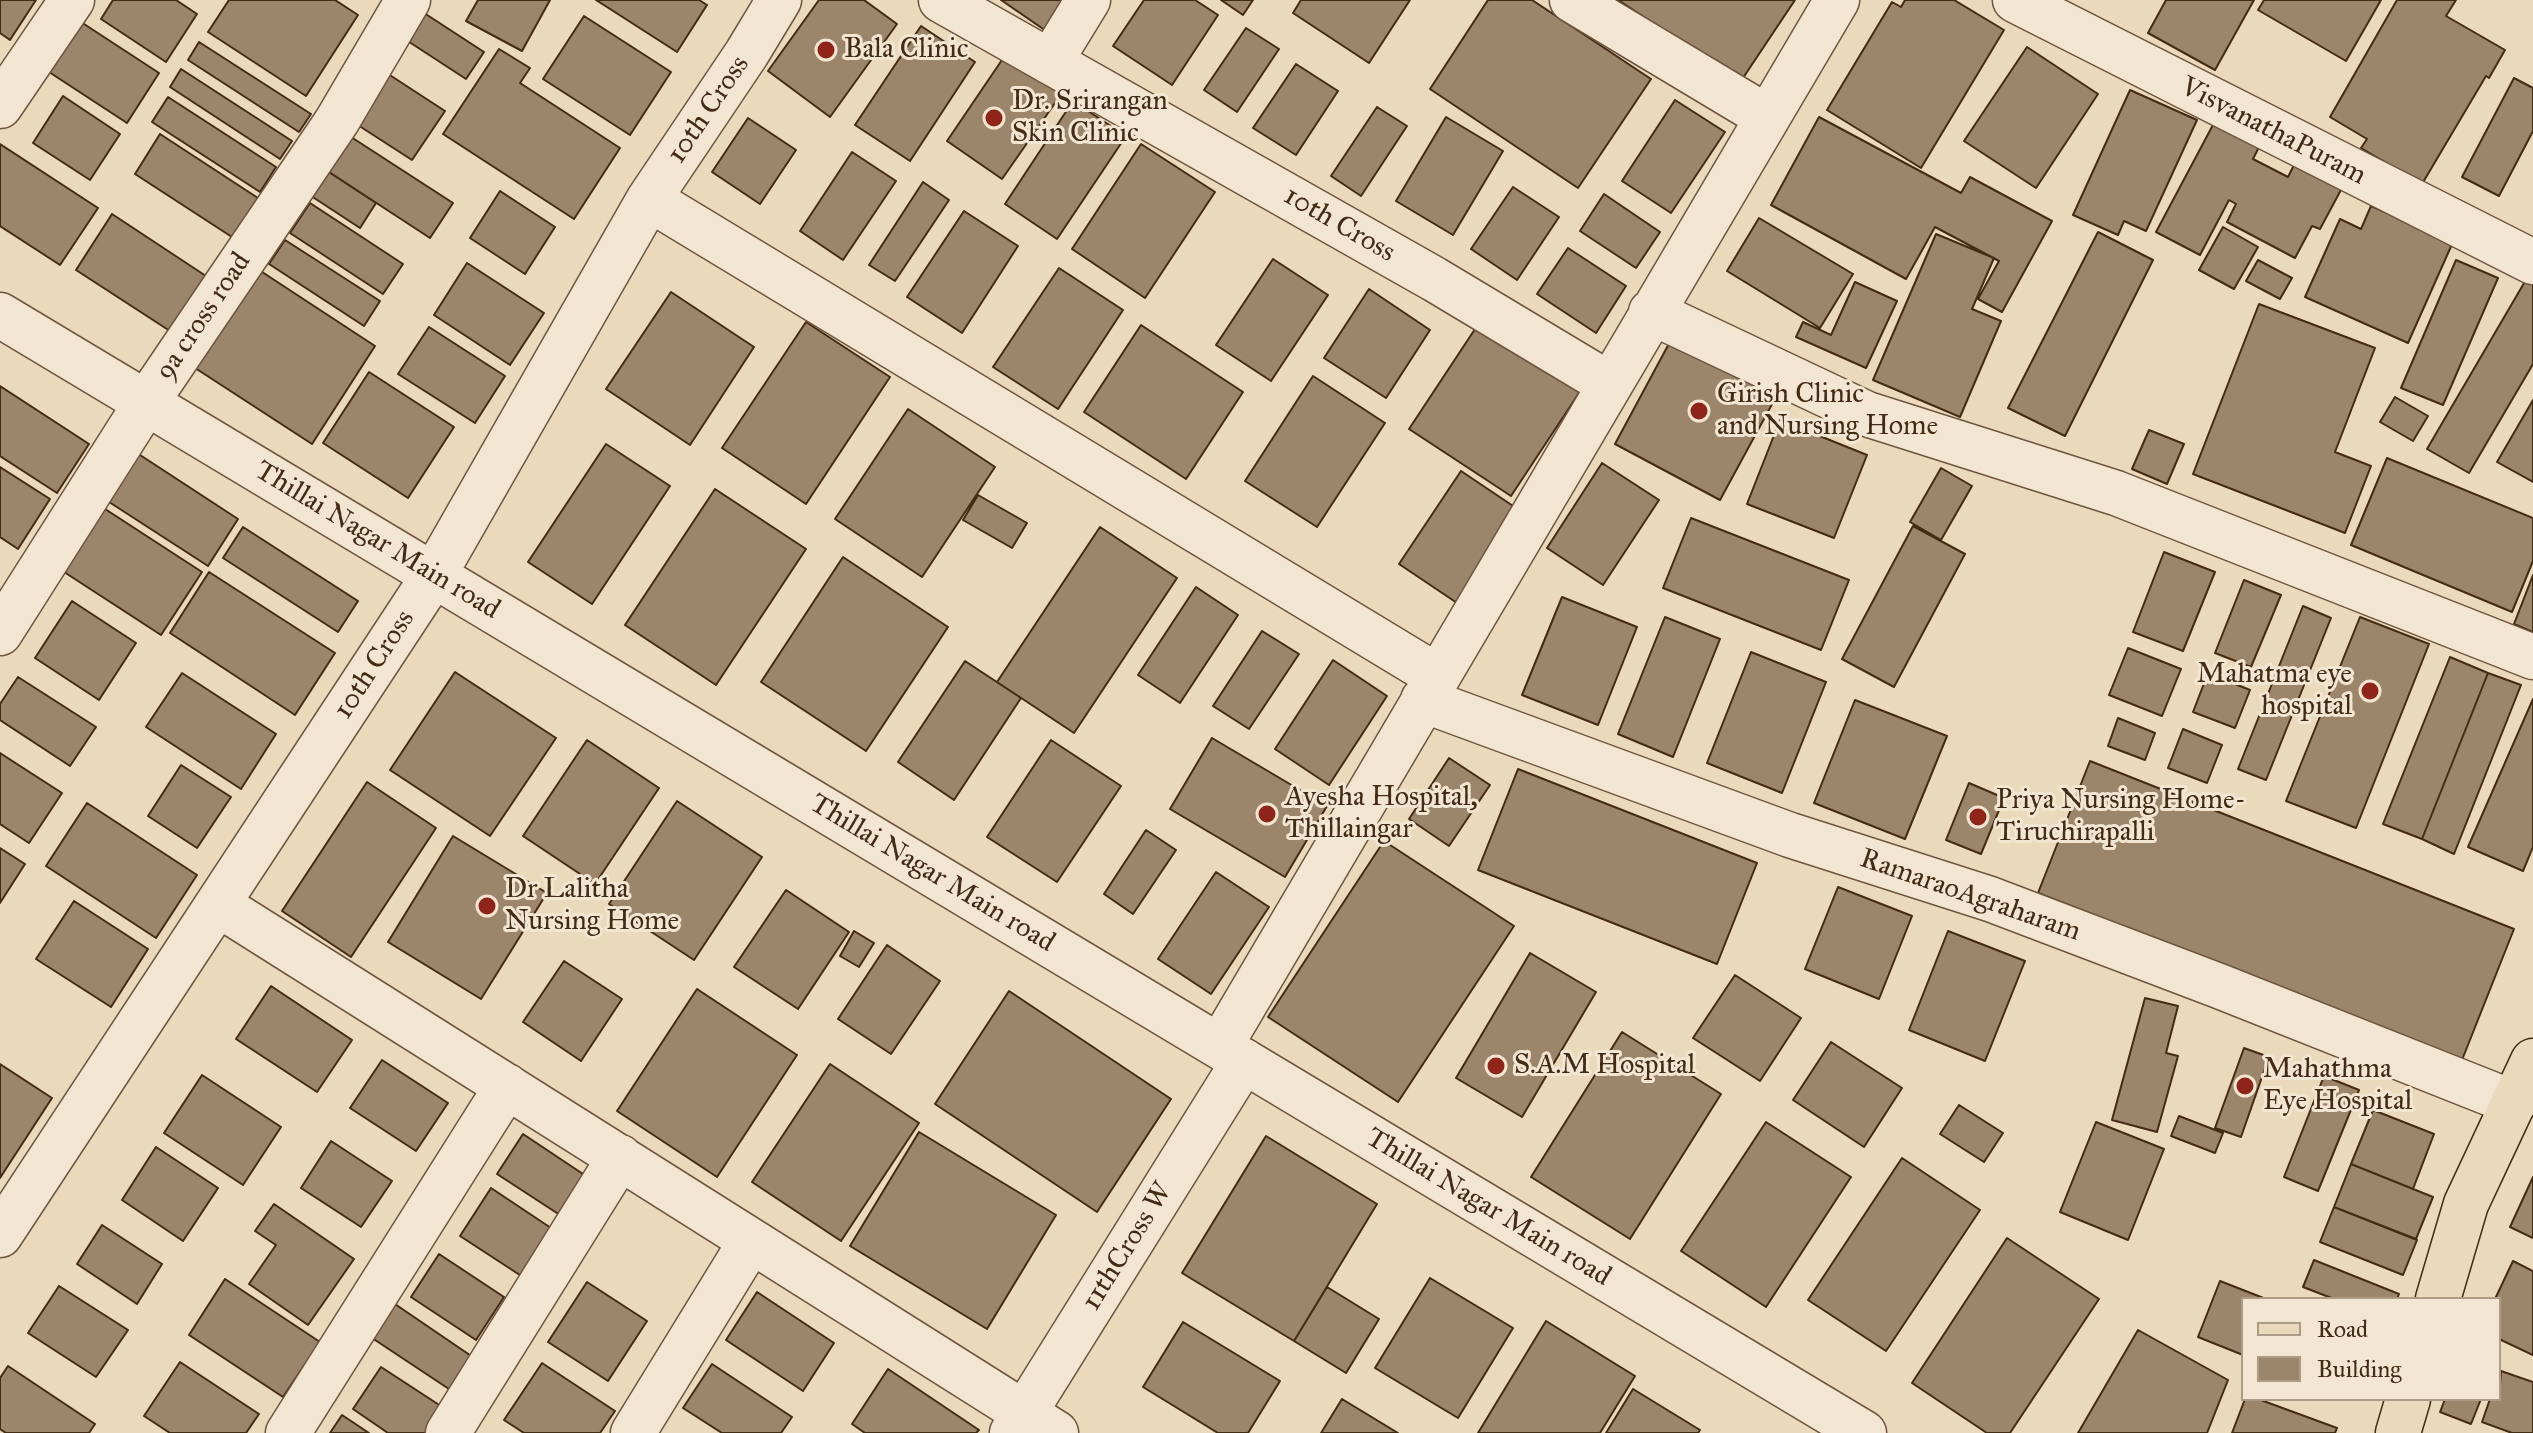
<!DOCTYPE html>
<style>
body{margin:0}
#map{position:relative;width:2533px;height:1433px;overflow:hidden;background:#ebd9bc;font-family:"IM FELL Great Primer",serif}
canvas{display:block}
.legend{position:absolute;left:2241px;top:1297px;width:260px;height:104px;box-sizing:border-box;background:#f2e6d3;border:2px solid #ac9b87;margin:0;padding:10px 14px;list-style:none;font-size:24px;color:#442b14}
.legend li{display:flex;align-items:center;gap:16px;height:40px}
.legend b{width:40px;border:2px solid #ac9b87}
</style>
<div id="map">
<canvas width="2533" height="1433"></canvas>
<ul class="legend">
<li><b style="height:10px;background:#ebd9bc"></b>Road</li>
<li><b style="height:22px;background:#9b856b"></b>Building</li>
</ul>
</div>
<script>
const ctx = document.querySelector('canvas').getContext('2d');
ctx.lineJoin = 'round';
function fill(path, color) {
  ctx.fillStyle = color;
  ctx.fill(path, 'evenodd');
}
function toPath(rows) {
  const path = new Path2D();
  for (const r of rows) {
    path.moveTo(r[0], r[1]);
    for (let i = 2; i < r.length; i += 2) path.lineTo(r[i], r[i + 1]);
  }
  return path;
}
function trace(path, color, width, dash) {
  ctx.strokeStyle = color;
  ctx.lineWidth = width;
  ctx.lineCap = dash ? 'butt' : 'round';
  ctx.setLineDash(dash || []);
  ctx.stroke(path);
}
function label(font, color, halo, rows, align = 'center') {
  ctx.font = font + ' "IM FELL Great Primer",serif';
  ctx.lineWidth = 6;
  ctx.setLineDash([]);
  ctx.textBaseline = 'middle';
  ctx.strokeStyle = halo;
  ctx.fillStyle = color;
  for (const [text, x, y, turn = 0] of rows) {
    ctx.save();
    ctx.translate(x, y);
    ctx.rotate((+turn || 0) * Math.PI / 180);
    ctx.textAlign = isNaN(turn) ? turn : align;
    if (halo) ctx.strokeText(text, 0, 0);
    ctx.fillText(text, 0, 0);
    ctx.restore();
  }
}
const building = toPath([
 [0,0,36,0,10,40,0,33,0,0],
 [113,0,176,0,197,14,166,62,101,19,113,0],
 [229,0,335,0,358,15,306,96,208,32,229,0],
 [478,0,550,0,522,51,466,21,478,0],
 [596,0,699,0,707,5,677,52,596,0],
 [819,0,864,0,897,24,830,117,768,71,819,0],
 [1001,0,1071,0,1049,33,1001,0],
 [1144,0,1195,0,1218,15,1172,85,1113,46,1144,0],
 [1221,0,1253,0,1243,15,1221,0],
 [1301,0,1410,0,1369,63,1293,13,1301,0],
 [1488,0,1532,0,1651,79,1578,188,1430,89,1488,0],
 [1618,0,1795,0,1741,81,1618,0],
 [1905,0,1954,0,2004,30,1921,168,1827,110,1892,2,1901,7,1905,0],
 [2166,0,2254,0,2215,70,2148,33,2166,0],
 [2264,0,2381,0,2346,61,2258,10,2264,0],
 [2397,0,2456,0,2446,16,2505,50,2489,78,2486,76,2422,184,2361,148,2367,139,2330,117,2397,0],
 [418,9,484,52,466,79,400,36,418,9],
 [584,16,671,72,630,135,543,79,584,16],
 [81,22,159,73,127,123,49,72,81,22],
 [921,26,975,62,910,161,855,125,921,26],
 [1246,28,1279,49,1237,112,1204,90,1246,28],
 [199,42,311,114,299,132,188,60,199,42],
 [2027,47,2098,94,2036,188,1964,141,2027,47],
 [499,49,530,68,520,83,620,148,574,219,443,134,499,49],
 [1006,54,1062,93,1002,179,947,141,1006,54],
 [1296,64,1338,91,1296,155,1253,128,1296,64],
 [181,69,292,141,280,159,170,87,181,69],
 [382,70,445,111,412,160,350,120,382,70],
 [2514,78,2533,88,2533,131,2499,196,2462,177,2514,78],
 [2130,90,2197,120,2146,231,2124,221,2118,235,2073,215,2130,90],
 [63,96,120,134,90,180,33,143,63,96],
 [168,97,276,167,260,192,152,122,168,97],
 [1675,100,1725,132,1671,213,1622,181,1675,100],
 [1073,101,1126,136,1057,239,1005,204,1073,101],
 [1377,107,1407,126,1361,196,1331,176,1377,107],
 [1446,117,1503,151,1453,235,1396,201,1446,117],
 [1819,117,1961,193,1970,177,2052,221,2002,312,1978,299,1999,261,1935,227,1906,279,1771,205,1819,117],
 [748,118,796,150,760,204,712,172,748,118],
 [2214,123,2259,147,2253,159,2288,177,2295,163,2342,188,2320,229,2312,226,2295,258,2227,222,2236,204,2229,200,2200,255,2156,232,2214,123],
 [160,134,261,200,235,239,135,174,160,134],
 [348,135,453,203,430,238,326,170,348,135],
 [0,144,98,208,60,265,0,226,0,144],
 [1141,144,1215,192,1145,298,1072,249,1141,144],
 [852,152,896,181,843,260,800,231,852,152],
 [318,165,376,203,360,228,302,190,318,165],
 [923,182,949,200,895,281,869,265,923,182],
 [1513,187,1559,217,1517,280,1471,249,1513,187],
 [500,191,555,227,525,274,470,238,500,191],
 [1604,194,1660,232,1636,268,1580,231,1604,194],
 [310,203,403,264,383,294,290,233,310,203],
 [2371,206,2453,242,2408,343,2305,297,2340,219,2361,229,2371,206],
 [964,211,1018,246,962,333,907,297,964,211],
 [112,214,209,278,173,333,76,270,112,214],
 [1759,218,1853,274,1820,328,1727,271,1759,218],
 [2223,227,2258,247,2234,289,2199,270,2223,227],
 [2098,232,2153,260,2065,436,2008,408,2098,232],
 [1936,234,1994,258,1972,309,2001,321,1960,417,1873,380,1936,234],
 [285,240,380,301,364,326,269,264,285,240],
 [1568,248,1626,286,1596,333,1537,294,1568,248],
 [1273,259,1328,295,1271,381,1216,345,1273,259],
 [2258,260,2292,278,2280,299,2246,281,2258,260],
 [2456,260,2498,278,2443,405,2401,388,2456,260],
 [467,263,544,313,510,365,434,315,467,263],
 [256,268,375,346,312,444,192,366,256,268],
 [1059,268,1123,310,1058,409,993,367,1059,268],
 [2527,278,2533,282,2533,364,2469,473,2427,449,2527,278],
 [1855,282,1897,301,1866,368,1796,337,1803,322,1831,335,1855,282],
 [1369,289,1430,330,1386,398,1324,358,1369,289],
 [671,292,754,347,690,445,606,389,671,292],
 [2259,304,2375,348,2335,452,2371,466,2345,533,2193,474,2259,304],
 [806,322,890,377,806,504,722,448,806,322],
 [1479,323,1581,390,1511,496,1409,429,1479,323],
 [1141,325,1243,392,1186,479,1084,412,1141,325],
 [429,327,505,376,475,423,398,374,429,327],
 [1672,338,1777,395,1720,500,1615,444,1672,338],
 [369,372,454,427,408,498,323,443,369,372],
 [1313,376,1385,423,1317,527,1245,481,1313,376],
 [0,386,89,444,57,493,0,456,0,386],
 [2395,397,2428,416,2413,441,2380,422,2395,397],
 [2533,400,2533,482,2497,462,2533,400],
 [908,409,995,467,922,577,835,519,908,409],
 [1780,420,1867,455,1834,538,1747,504,1780,420],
 [2149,430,2184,444,2167,484,2132,469,2149,430],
 [606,444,670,486,592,604,528,562,606,444],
 [137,453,238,519,208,566,106,500,137,453],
 [2387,458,2533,518,2533,561,2512,612,2351,545,2387,458],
 [1602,463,1659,500,1603,585,1547,548,1602,463],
 [0,467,50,499,18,549,0,537,0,467],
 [1941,468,1972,486,1941,540,1910,522,1941,468],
 [1461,471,1525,514,1463,607,1399,564,1461,471],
 [715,489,806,549,716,685,625,625,715,489],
 [978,495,1027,523,1012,548,963,520,978,495],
 [102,507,202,572,161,635,61,570,102,507],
 [1691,518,1849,580,1821,650,1663,588,1691,518],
 [1913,526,1965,554,1894,687,1842,659,1913,526],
 [243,527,358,601,338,632,223,558,243,527],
 [1100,527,1177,578,1074,733,997,682,1100,527],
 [2164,552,2215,572,2183,651,2133,632,2164,552],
 [843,557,948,627,866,751,761,682,843,557],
 [209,572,335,653,295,715,170,633,209,572],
 [2533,575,2533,632,2514,624,2533,575],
 [2244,580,2281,595,2251,667,2215,653,2244,580],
 [1196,587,1238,615,1180,703,1138,675,1196,587],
 [1562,597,1637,627,1598,725,1522,695,1562,597],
 [72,601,136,643,99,700,35,658,72,601],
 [2303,606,2331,618,2266,780,2238,769,2303,606],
 [1665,617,1720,639,1673,757,1618,734,1665,617],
 [2360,617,2429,644,2356,828,2286,801,2360,617],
 [1262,631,1299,654,1249,729,1213,706,1262,631],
 [2128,648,2181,669,2162,716,2109,695,2128,648],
 [1751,652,1826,682,1782,793,1707,763,1751,652],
 [2450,657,2488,673,2422,839,2383,824,2450,657],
 [1333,660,1387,696,1329,785,1275,749,1333,660],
 [965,661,1021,698,954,800,898,762,965,661],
 [455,672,556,738,490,836,390,770,455,672],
 [182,673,276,734,241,789,146,727,182,673],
 [2208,673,2250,690,2235,728,2193,712,2208,673],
 [2488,673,2521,685,2454,854,2422,839,2488,673],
 [18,677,96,727,70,766,0,720,0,704,18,677],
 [2533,699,2533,847,2523,871,2468,847,2533,699],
 [1855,700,1947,736,1905,839,1814,803,1855,700],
 [2118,718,2155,733,2145,760,2108,746,2118,718],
 [2183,729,2222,745,2207,783,2168,768,2183,729],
 [1212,738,1327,806,1285,877,1170,809,1212,738],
 [587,740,659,788,595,884,523,836,587,740],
 [1051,740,1121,786,1057,882,987,837,1051,740],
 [0,753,62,793,29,843,0,824,0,753],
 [1449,758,1490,785,1449,846,1409,819,1449,758],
 [2090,761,2514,929,2462,1060,2038,893,2090,761],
 [181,765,231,797,197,848,148,816,181,765],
 [1518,769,1757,863,1717,964,1478,870,1518,769],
 [367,782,436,828,351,957,282,911,367,782],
 [1969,783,2004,798,1981,854,1946,840,1969,783],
 [677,801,762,857,694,960,609,904,677,801],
 [87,803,197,875,156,938,46,866,87,803],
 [1146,830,1176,850,1133,914,1104,894,1146,830],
 [453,836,547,893,481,999,388,942,453,836],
 [1384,841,1514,926,1398,1102,1268,1017,1384,841],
 [0,848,25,864,0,903,0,848],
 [1216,872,1269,907,1211,994,1158,959,1216,872],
 [1838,887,1912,916,1879,999,1805,969,1838,887],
 [786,890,849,932,798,1009,734,967,786,890],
 [74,901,148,949,111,1007,36,959,74,901],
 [854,931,874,943,859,967,840,956,854,931],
 [1948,931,2025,961,1985,1061,1909,1030,1948,931],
 [887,945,940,981,891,1054,838,1019,887,945],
 [1530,953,1596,992,1522,1117,1456,1078,1530,953],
 [564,961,622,999,581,1061,523,1022,564,961],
 [1735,975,1801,1018,1760,1081,1693,1038,1735,975],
 [271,986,352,1040,317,1092,236,1039,271,986],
 [697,989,797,1055,717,1177,617,1111,697,989],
 [1009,991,1171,1099,1097,1212,935,1104,1009,991],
 [2145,998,2178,1006,2166,1053,2178,1056,2157,1132,2112,1120,2145,998],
 [1622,1032,1721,1094,1630,1239,1531,1177,1622,1032],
 [1831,1042,1902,1088,1864,1147,1793,1100,1831,1042],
 [2244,1048,2269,1057,2241,1137,2215,1128,2244,1048],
 [382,1060,448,1103,416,1151,350,1108,382,1060],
 [0,1064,52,1098,0,1178,0,1064],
 [830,1064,919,1123,841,1241,752,1182,830,1064],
 [202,1075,281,1127,243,1185,164,1133,202,1075],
 [2324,1076,2359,1090,2318,1191,2284,1177,2324,1076],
 [1959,1105,2003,1133,1984,1162,1940,1134,1959,1105],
 [2373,1110,2434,1134,2413,1189,2351,1164,2373,1110],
 [2179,1116,2223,1133,2215,1153,2171,1136,2179,1116],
 [1766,1122,1851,1177,1766,1307,1681,1251,1766,1122],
 [2096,1122,2164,1149,2128,1240,2060,1212,2096,1122],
 [919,1132,1056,1215,987,1329,850,1246,919,1132],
 [523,1134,589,1178,563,1217,497,1174,523,1134],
 [1266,1136,1377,1204,1294,1341,1182,1273,1266,1136],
 [331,1141,392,1181,361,1227,301,1188,331,1141],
 [156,1147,218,1188,183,1241,122,1200,156,1147],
 [1902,1158,1980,1210,1886,1351,1808,1300,1902,1158],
 [2351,1164,2433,1197,2416,1239,2334,1207,2351,1164],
 [2533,1177,2533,1238,2510,1227,2533,1177],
 [491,1188,560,1234,529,1281,460,1236,491,1188],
 [274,1204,354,1259,308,1325,249,1284,276,1245,255,1231,274,1204],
 [2334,1207,2417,1240,2403,1275,2320,1242,2334,1207],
 [102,1225,162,1264,137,1304,77,1264,102,1225],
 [2007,1238,2099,1299,2010,1433,1987,1433,1912,1383,2007,1238],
 [439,1254,504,1297,476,1340,411,1297,439,1254],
 [2314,1260,2399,1294,2397,1299,2334,1299,2303,1287,2314,1260],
 [2513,1261,2533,1271,2533,1355,2499,1339,2499,1299,2495,1299,2513,1261],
 [1430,1278,1513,1328,1458,1418,1375,1368,1430,1278],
 [225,1279,320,1342,283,1397,189,1335,225,1279],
 [2220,1281,2266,1299,2243,1299,2243,1355,2198,1337,2220,1281],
 [587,1282,647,1321,608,1381,548,1342,587,1282],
 [59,1286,128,1330,96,1377,28,1333,59,1286],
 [1327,1287,1379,1319,1346,1373,1294,1341,1327,1287],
 [757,1292,834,1343,803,1391,726,1340,757,1292],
 [392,1302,483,1364,461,1397,369,1336,392,1302],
 [1546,1321,1635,1376,1600,1433,1478,1433,1546,1321],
 [1183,1322,1280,1381,1248,1433,1218,1433,1143,1387,1183,1322],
 [2138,1330,2228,1380,2207,1433,2078,1433,2138,1330],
 [180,1362,259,1414,246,1433,170,1433,144,1416,180,1362],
 [542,1363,615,1411,600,1433,524,1433,504,1420,542,1363],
 [712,1364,792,1417,781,1433,722,1433,683,1408,712,1364],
 [8,1366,95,1424,89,1433,6,1433,0,1429,0,1378,8,1366],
 [381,1367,450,1412,436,1433,388,1433,353,1409,381,1367],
 [888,1369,979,1430,976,1433,865,1433,852,1424,888,1369],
 [2501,1371,2533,1382,2533,1433,2512,1433,2482,1422,2490,1399,2499,1399,2501,1371],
 [1633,1389,1700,1430,1698,1433,1606,1433,1633,1389],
 [1342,1399,1398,1433,1321,1433,1342,1399],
 [2245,1399,2258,1399,2337,1428,2335,1433,2232,1433,2245,1399],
 [2445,1399,2481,1399,2471,1424,2440,1412,2445,1399],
 [342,1415,369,1433,330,1433,342,1415]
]);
const minor = toPath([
 [941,0,1434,279,1609,384],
 [1572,0,1767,117],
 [2015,0,2533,262],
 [1050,62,1088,0],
 [0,106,72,0],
 [649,199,1437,676],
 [1651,312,1867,414,2116,493,2533,657],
 [0,315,1864,1433],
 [0,633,146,403,337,121,408,0],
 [1423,700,1790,835,1990,899,2219,986,2514,1103],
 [219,905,1056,1433],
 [1220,1046,1837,0],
 [0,1235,434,575,649,199,747,53,779,0],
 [288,1433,507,1086],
 [448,1433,620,1157],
 [633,1433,751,1241],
 [1012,1433,1244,1061]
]);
const major = toPath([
 [2438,1299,2466,1204,2533,1061],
 [2398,1433,2408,1399]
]);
const markers = [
 [826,50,10,"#8f2418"],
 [994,118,10,"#8f2418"],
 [1699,411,10,"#8f2418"],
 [2370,691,10,"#8f2418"],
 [1267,814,10,"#8f2418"],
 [1978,817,10,"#8f2418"],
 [487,906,10,"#8f2418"],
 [1496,1066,10,"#8f2418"],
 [2245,1086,10,"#8f2418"]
];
const poiNames = [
 ["Bala Clinic",844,50],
 ["Dr. Srirangan",1012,102],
 ["Skin Clinic",1012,134],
 ["Girish Clinic",1717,395],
 ["and Nursing Home",1717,427],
 ["Mahatma eye",2352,675,"right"],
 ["hospital",2352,707,"right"],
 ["Ayesha Hospital,",1285,798],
 ["Thillaingar",1285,830],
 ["Priya Nursing Home-",1996,801],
 ["Tiruchirapalli",1996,833],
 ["Dr Lalitha",505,890],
 ["Nursing Home",505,922],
 ["S.A.M Hospital",1514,1066],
 ["Mahathma",2263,1070],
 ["Eye Hospital",2263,1102]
];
const streetNames = [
 ["10th Cross",709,110,-56],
 ["VisvanathaPuram",2273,132,27],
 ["10th Cross",1339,225,30],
 ["9a cross road",204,317,-56],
 ["Thillai Nagar Main road",377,541,31],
 ["10th Cross",375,665,-57],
 ["Thillai Nagar Main road",932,874,31],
 ["RamaraoAgraharam",1970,896,19],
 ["Thillai Nagar Main road",1488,1208,31],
 ["11thCross W",1128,1247,-58]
];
fill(building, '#9b856b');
trace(building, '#442b14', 2);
trace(minor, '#6e563e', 47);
trace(major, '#442b14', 47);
trace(minor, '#f2e6d3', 44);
trace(major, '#ebd9bc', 44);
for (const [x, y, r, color] of markers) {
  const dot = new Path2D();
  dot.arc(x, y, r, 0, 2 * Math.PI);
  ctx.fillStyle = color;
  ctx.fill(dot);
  trace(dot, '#f2e6d3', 3);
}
label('28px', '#442b14', '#f2e6d3', poiNames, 'left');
label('28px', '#442b14', '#f2e6d3', streetNames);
</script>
